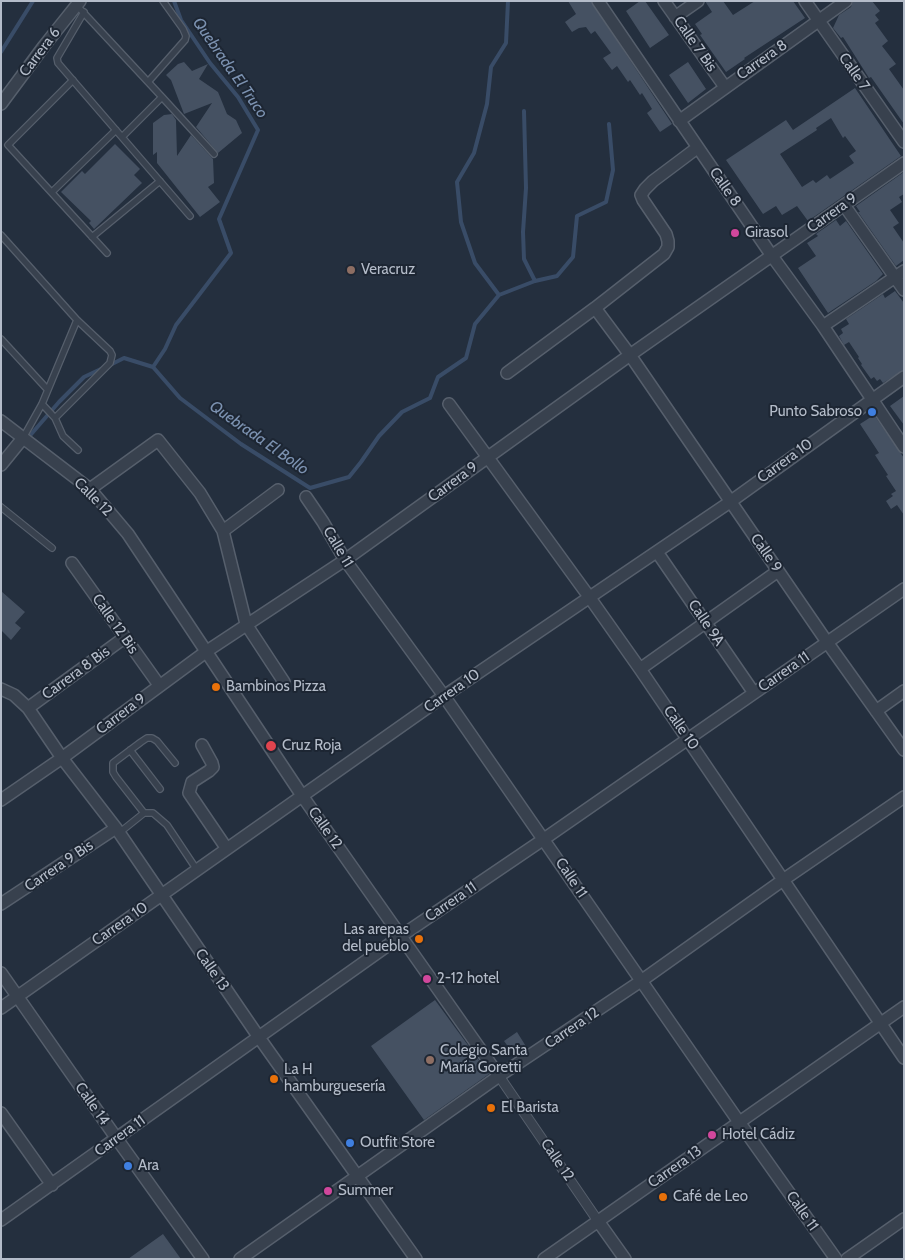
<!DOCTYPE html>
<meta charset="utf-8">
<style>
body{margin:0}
#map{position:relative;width:905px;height:1260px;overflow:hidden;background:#242f3e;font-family:Cabin,sans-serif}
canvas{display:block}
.frame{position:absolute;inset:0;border:2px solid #b4bcc9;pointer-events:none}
</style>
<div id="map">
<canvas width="905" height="1260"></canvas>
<div class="frame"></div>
</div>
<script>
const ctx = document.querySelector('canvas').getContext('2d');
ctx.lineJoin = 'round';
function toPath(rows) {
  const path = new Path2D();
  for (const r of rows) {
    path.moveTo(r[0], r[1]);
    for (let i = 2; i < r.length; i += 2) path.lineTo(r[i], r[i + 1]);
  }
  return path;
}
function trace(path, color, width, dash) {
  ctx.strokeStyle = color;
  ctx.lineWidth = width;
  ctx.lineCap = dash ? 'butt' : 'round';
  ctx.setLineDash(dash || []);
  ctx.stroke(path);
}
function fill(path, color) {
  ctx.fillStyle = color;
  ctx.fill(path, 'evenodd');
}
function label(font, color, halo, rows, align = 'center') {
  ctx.font = font + ' Cabin,sans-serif';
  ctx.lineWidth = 4;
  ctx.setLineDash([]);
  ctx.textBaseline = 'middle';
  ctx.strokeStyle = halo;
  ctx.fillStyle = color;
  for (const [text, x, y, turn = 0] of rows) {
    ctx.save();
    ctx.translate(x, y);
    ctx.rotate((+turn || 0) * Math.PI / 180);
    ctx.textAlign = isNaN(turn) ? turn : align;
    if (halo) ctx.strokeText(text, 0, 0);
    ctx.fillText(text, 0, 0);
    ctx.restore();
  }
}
const stream = toPath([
 [1,52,33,1],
 [535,281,557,276,573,257,577,216,606,202,613,170,609,124],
 [499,295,535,281,524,259,523,232,526,188,524,111],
 [110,365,124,358,153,367,165,349,176,325,231,253,219,219,258,130,238,97,210,63,181,20,174,1],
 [153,367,180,398,241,444,310,488,349,477,361,462,379,436,402,412,430,398,438,377,466,358,475,324,499,295,475,263,461,222,457,182,474,153,487,104,491,67,506,43,508,1],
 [27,439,59,402,84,377,103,368]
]);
const building = toPath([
 [568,1,591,1,672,124,660,132,647,113,652,109,642,93,640,95,630,80,628,82,617,66,612,70,603,58,611,53,595,31,591,34,586,27,579,28,572,32,565,22,576,14],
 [640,1,645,1,669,35,650,48,626,11],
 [705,1,723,1,733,15,755,1,793,1,805,18,744,58,745,59,726,72,700,35,702,34,695,24,712,12],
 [853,1,872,1,880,11,875,15,879,20,875,23,888,41,882,46,896,64,889,69,904,90,904,124,871,77,869,78,843,37,841,38,833,28,839,15,851,7],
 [184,62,192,71,208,64,199,79,218,92,227,114,236,120,242,133,218,153,196,127,212,103,184,114,171,80,166,75,178,64],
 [688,62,706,89,688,103,669,75],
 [855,88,901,156,808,221,797,206,782,215,776,206,763,214,726,160,786,120,793,130],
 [831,118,843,138,845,136,856,151,849,156,854,163,830,179,827,175,816,183,813,180,802,187,780,154,817,130,816,128],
 [172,114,176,120,177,156,191,135,213,159,214,183,208,187,220,202,200,217,157,163,157,152,153,155,153,123,164,115],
 [115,144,140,169,134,175,142,183,94,229,89,223,91,221,61,192,82,171,85,174],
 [904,172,904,194,899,197,902,202,890,210,899,223,893,227,904,243,904,260,896,266,858,212,860,212,856,206],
 [836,220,840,226,846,221,883,274,876,281,828,313,798,268,816,256,807,243,818,236,816,234],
 [895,291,904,303,904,370,883,383,880,379,877,381,874,377,871,379,861,365,862,364,858,358,859,357,849,342,844,345,839,336,843,333,841,329,849,324,846,319,883,294,885,298],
 [904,396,904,425,890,406],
 [874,415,904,458,904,515,897,505,891,509,886,501,893,496,891,494,896,491,886,476,888,475,875,455,879,453,860,424],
 [1,591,25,612,15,623,21,628,11,640,1,630],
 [435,1000,489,1074,424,1120,371,1046],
 [517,1032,527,1048,515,1056,504,1041],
 [163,1234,181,1259,128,1259]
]);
const service = toPath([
 [81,10,162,97,122,137],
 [84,12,57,58,58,63,190,216],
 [73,80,8,145,107,253],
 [148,82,185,40,186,36,183,29,163,1],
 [162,97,214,154],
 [52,192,116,130],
 [1,235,77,320,110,351,112,355,110,363,55,418],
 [92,237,160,181],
 [1,339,47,389],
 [42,404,55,418,63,436,78,450],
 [23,438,42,404,77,320],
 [1,507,52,548],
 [130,750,160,789],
 [144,813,116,777,113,772,113,763,141,742,147,738,152,738,157,741,175,763],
 [119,833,144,813,153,813,167,825,197,870]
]);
const pedestrian = toPath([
 [499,1076,598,1221]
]);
const minor = toPath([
 [598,1,772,256,823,326,904,447],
 [664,1,725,87],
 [805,1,904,142],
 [675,17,698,1],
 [1,104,44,46,80,1],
 [679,121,846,1],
 [844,205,904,290],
 [595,308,664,254,668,247,668,241,666,234,643,200,641,195,645,189,653,181,697,148],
 [823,326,904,271],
 [507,373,595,308,630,355,827,642,904,750],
 [449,404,590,598,640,669,904,1058],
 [1,421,90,489,128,534,303,797,499,1076],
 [1,465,23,438],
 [90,489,158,440,200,493,223,531,246,624,284,682],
 [306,497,323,522,345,560,444,696,739,1122,836,1259],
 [223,531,278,490],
 [657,552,754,693],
 [72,563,159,685],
 [640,669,778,571],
 [1,689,14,695,28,708,62,758,116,828,258,1036,416,1259],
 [28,708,124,638],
 [876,711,904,691],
 [202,745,212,763,213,767,209,771,192,782,189,793,227,849],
 [1,800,62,758,207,651,345,560,630,355,904,163],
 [1,904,116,828],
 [1,973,117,1139,203,1259],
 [1,1008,444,696,730,502,904,377],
 [1,1113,52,1185],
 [1,1220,401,936,544,839,904,589],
 [598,1221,625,1259],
 [240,1259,499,1076,641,981,783,880,904,797],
 [544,1259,904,1007],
 [847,1259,904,1219]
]);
const markers = [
 [735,233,5,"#d1479c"],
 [351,270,5,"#8d6e63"],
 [872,412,5,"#3f7fe0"],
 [216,687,5,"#e8710a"],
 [271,746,6,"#e0444e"],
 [419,939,5,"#e8710a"],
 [427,979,5,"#d1479c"],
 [430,1060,5,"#8d6e63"],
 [274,1079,5,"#e8710a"],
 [491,1108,5,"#e8710a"],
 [712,1135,5,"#d1479c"],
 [350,1143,5,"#3f7fe0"],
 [128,1166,5,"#3f7fe0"],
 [328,1191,5,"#d1479c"],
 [663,1197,5,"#e8710a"]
];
const streetNames = [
 ["Calle 7 Bis",695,44,55],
 ["Carrera 6",40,52,-53],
 ["Carrera 8",762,60,-35],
 ["Calle 7",854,72,55],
 ["Calle 8",725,187,55],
 ["Carrera 9",832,213,-35],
 ["Carrera 10",785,461,-36],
 ["Carrera 9",453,482,-36],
 ["Calle 12",93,497,45],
 ["Calle 11",338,547,59],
 ["Calle 9",766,553,55],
 ["Calle 9A",706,623,56],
 ["Calle 12 Bis",115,624,55],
 ["Carrera 11",784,672,-35],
 ["Carrera 8 Bis",76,673,-36],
 ["Carrera 10",452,691,-35],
 ["Carrera 9",121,714,-37],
 ["Calle 10",681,728,55],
 ["Calle 12",325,828,55],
 ["Carrera 9 Bis",59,866,-34],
 ["Calle 11",571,878,56],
 ["Carrera 11",451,902,-34],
 ["Carrera 10",120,924,-35],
 ["Calle 13",212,970,55],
 ["Carrera 12",572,1028,-34],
 ["Calle 14",92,1104,55],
 ["Carrera 11",120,1136,-36],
 ["Calle 12",557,1160,56],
 ["Carrera 13",675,1167,-35],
 ["Calle 11",802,1211,55]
];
const poiNames = [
 ["Girasol",745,233],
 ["Veracruz",361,270],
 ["Punto Sabroso",862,412,"right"],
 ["Bambinos Pizza",226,687],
 ["Cruz Roja",282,746],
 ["Las arepas",409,930,"right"],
 ["del pueblo",409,947,"right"],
 ["2-12 hotel",437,979],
 ["Colegio Santa",440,1051],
 ["María Goretti",440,1068],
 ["La H",284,1070],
 ["hamburguesería",284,1087],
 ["El Barista",501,1108],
 ["Hotel Cádiz",722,1135],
 ["Outfit Store",360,1143],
 ["Ara",138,1166],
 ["Summer",338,1191],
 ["Café de Leo",673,1197]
];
const waterNames = [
 ["Quebrada El Truco",230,68,55],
 ["Quebrada El Bollo",259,438,35]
];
trace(stream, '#394c67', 4);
fill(building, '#455162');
trace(service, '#565f6c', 8);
trace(pedestrian, '#565f6c', 11);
trace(minor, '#565f6c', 14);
trace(service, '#38414e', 5.5);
trace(pedestrian, '#38414e', 9);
trace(minor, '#38414e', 11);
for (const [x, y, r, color] of markers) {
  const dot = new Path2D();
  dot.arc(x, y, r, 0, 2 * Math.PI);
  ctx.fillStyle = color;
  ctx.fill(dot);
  trace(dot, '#1d2633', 2);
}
label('15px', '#b4bcc9', '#1d2633', streetNames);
label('15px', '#b4bcc9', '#1d2633', poiNames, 'left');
label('italic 16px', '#7c92b1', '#1d2633', waterNames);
</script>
